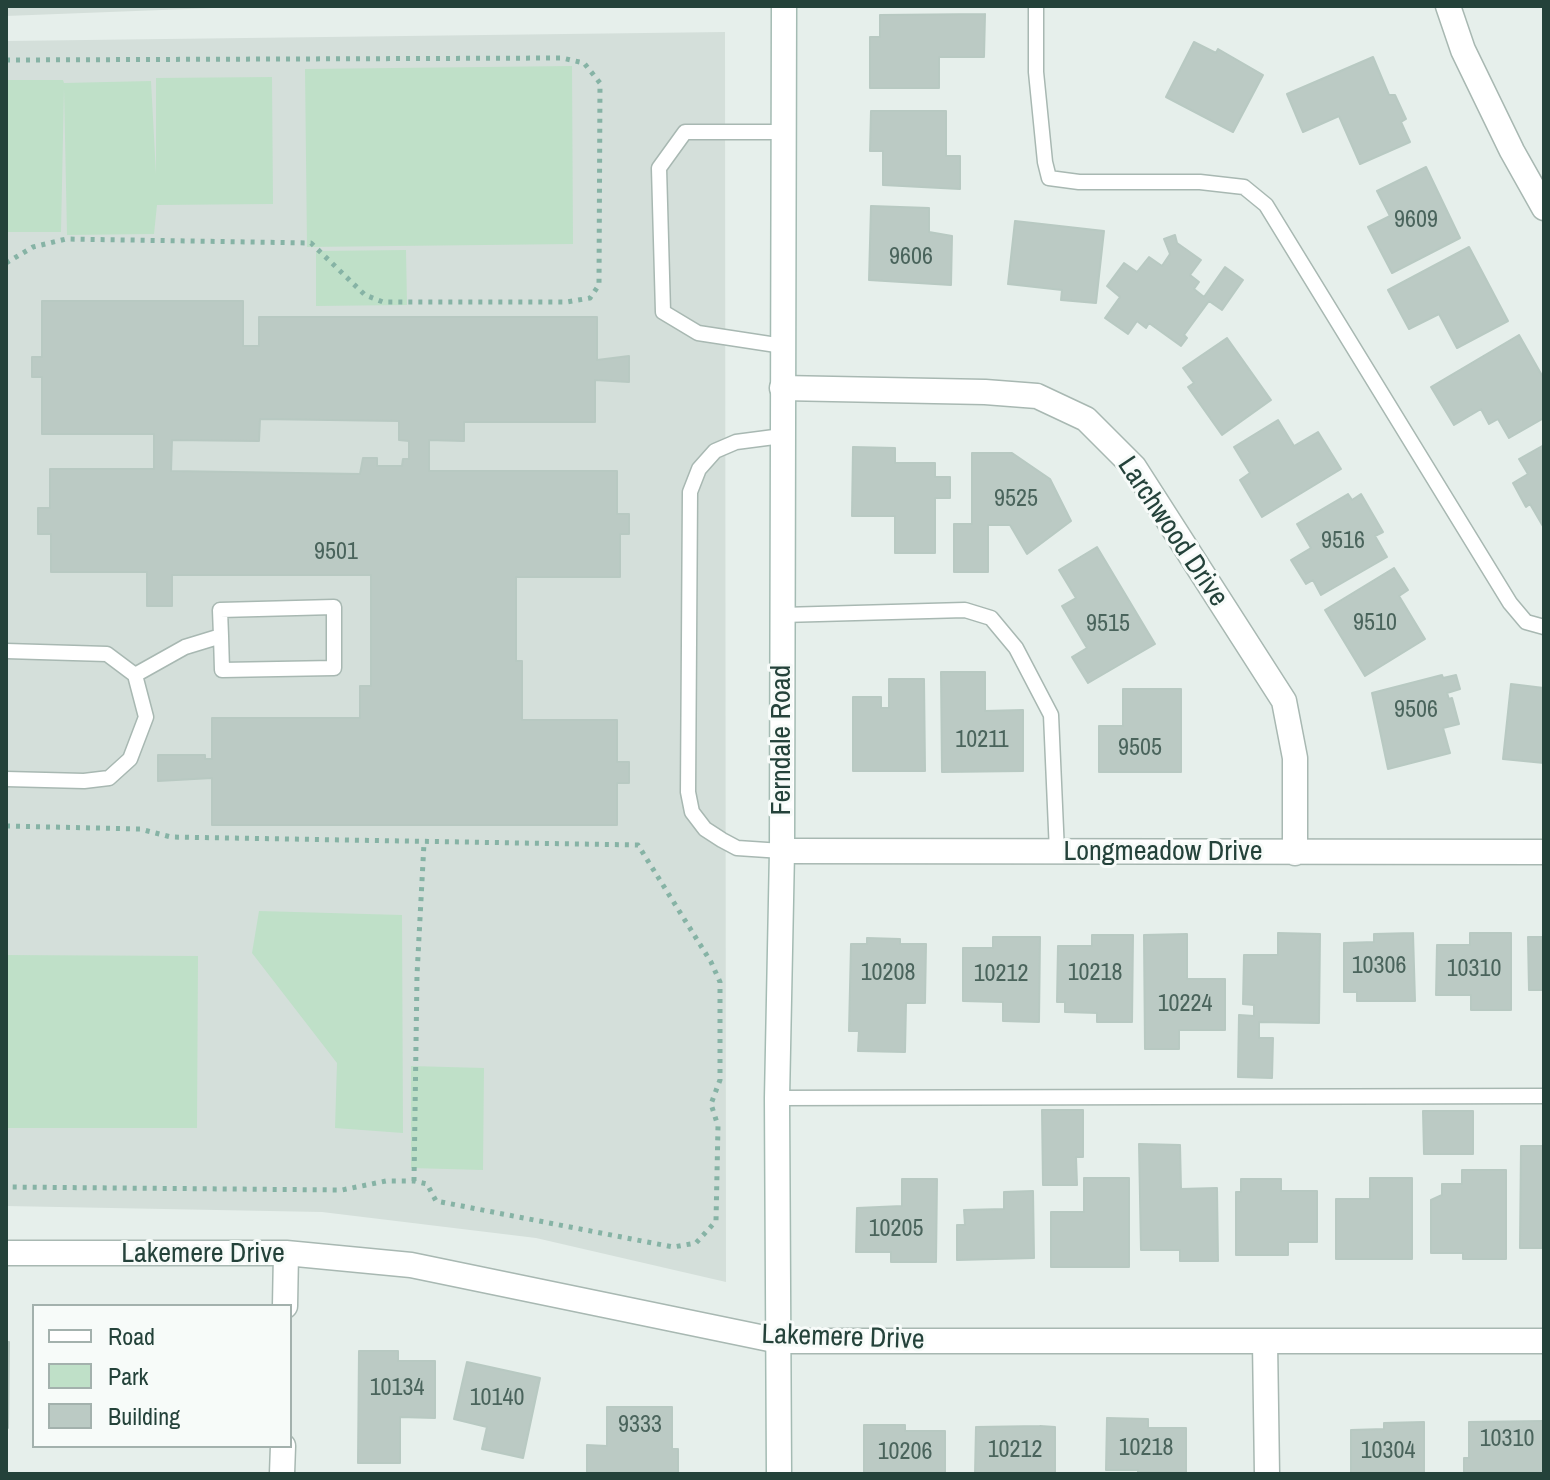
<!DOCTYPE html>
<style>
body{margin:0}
#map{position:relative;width:1550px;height:1480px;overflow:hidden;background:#e6efeb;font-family:"Archivo Narrow",sans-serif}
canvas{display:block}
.frame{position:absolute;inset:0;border:8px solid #24423a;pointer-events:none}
.legend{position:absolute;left:32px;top:1304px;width:260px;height:144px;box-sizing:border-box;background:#f7fbf9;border:2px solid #a3b1ad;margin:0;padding:10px 14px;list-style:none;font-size:24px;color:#24423a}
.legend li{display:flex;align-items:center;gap:16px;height:40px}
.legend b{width:40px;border:2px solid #a3b1ad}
</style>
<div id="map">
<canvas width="1550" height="1480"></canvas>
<div class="frame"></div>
<ul class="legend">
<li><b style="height:10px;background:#fff"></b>Road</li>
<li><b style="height:22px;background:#bfe0c8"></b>Park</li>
<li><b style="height:22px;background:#bbcac4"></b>Building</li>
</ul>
</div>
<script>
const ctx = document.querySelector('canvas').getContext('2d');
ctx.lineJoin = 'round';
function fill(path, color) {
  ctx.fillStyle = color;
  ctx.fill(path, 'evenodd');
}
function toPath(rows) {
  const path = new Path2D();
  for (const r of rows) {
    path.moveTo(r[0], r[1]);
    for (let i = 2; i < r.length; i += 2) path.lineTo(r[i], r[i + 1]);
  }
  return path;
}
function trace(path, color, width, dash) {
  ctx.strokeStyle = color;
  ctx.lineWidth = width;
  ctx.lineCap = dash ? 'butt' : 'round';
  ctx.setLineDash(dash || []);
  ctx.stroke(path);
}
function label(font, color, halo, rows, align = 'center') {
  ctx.font = font + ' "Archivo Narrow",sans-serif';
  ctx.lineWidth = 6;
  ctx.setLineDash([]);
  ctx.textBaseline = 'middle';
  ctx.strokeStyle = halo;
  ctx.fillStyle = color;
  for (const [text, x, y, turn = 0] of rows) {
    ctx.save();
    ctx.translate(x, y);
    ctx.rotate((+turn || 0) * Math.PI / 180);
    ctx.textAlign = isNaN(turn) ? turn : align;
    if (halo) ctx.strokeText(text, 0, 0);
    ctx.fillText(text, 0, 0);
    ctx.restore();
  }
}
const built = toPath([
 [6,6,265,6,6,16],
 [725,32,726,1282,536,1238,322,1212,6,1206,6,41]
]);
const green = toPath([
 [572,66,573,244,307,247,305,69],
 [272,77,273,204,157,205,154,234,67,235,64,88,61,232,6,232,6,80,63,80,64,83,151,81,156,174,156,78],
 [406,250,407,305,316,306,316,251],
 [259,911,402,915,403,1133,335,1128,337,1063,252,953],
 [6,955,198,956,197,1128,6,1128],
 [411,1066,484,1068,483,1170,411,1168]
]);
const building = toPath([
 [985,14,984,57,939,57,939,88,870,88,870,37,880,37,880,15,985,14],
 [1194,42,1216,53,1218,49,1263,75,1233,132,1166,97,1194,42],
 [1373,57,1389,95,1395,95,1406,119,1401,122,1410,142,1360,164,1339,116,1303,132,1287,94,1373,57],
 [871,111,946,111,946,156,960,156,960,189,883,185,883,151,870,151,871,111],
 [1426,167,1460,238,1392,273,1368,227,1390,216,1377,191,1426,167],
 [871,206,929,208,929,232,952,236,951,285,869,280,871,206],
 [1015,221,1104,231,1096,303,1061,300,1062,290,1008,284,1015,221],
 [1175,235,1177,243,1201,260,1190,275,1199,282,1194,289,1204,297,1225,267,1243,280,1222,310,1209,301,1184,335,1187,338,1181,346,1149,323,1146,328,1137,321,1128,334,1105,318,1120,297,1107,286,1124,263,1137,272,1149,257,1162,266,1170,254,1164,239,1175,235],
 [1469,247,1508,321,1457,348,1439,314,1409,329,1388,290,1469,247],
 [42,301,243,301,243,346,259,346,259,317,597,317,597,360,629,356,629,382,595,380,595,422,464,422,464,441,429,440,429,471,617,471,617,514,629,514,629,534,620,534,620,577,516,577,516,661,522,661,522,720,617,720,617,762,629,762,629,783,617,783,617,825,212,825,212,778,158,781,158,755,205,755,205,759,212,759,212,718,360,718,360,686,371,686,371,575,172,575,172,606,147,606,147,572,51,572,51,534,38,534,38,508,50,508,50,469,154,469,154,434,42,434,42,377,32,377,32,357,42,357,42,301],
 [260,419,399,421,399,440,409,441,409,459,403,459,402,466,377,466,377,458,363,458,360,474,171,471,172,440,259,441,260,419],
 [1519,335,1544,379,1544,418,1509,438,1498,419,1489,424,1481,409,1454,425,1431,387,1519,335],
 [1227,338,1271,400,1222,435,1188,387,1194,383,1183,368,1227,338],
 [1278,420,1294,446,1318,432,1341,469,1262,517,1240,480,1250,473,1234,447,1278,420],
 [1544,445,1544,528,1530,504,1526,507,1513,483,1528,474,1519,459,1544,445],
 [853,447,895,448,895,463,935,463,935,477,950,477,950,498,935,498,935,553,895,553,895,516,852,516,853,447],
 [972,453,1012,453,1050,479,1071,521,1027,554,1010,525,988,525,988,572,954,572,954,524,972,524,972,453],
 [1348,494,1352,500,1361,494,1383,532,1375,536,1387,557,1321,595,1313,580,1306,584,1291,560,1311,548,1297,524,1348,494],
 [1097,547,1155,644,1088,683,1072,657,1087,648,1062,606,1076,598,1059,570,1097,547],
 [1394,568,1408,590,1399,596,1425,639,1365,676,1325,610,1394,568],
 [941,672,985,672,985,711,1023,710,1023,771,942,772,941,672],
 [1442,675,1443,678,1456,675,1460,689,1447,693,1449,699,1452,698,1459,724,1443,728,1450,753,1388,769,1372,693,1442,675],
 [889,679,924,679,925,771,853,771,853,697,881,697,881,708,889,708,889,679],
 [1511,684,1544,688,1544,763,1503,759,1511,684],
 [1123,689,1181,689,1181,772,1099,772,1099,726,1123,726,1123,689],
 [1278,933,1320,934,1319,1023,1259,1022,1259,1038,1273,1038,1272,1078,1238,1077,1239,1015,1254,1016,1254,1005,1243,1004,1244,955,1278,955,1278,933],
 [1413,933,1415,1001,1357,1001,1357,992,1344,992,1344,943,1374,942,1374,934,1413,933],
 [1470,933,1511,933,1511,1010,1471,1010,1471,995,1436,995,1437,945,1470,945,1470,933],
 [1187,934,1187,979,1225,979,1225,1030,1179,1030,1179,1049,1145,1049,1144,935,1187,934],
 [1092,935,1133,935,1132,1022,1097,1022,1097,1013,1065,1012,1065,1002,1057,1002,1058,946,1092,946,1092,935],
 [993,937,1040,937,1039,1022,1003,1021,1003,1002,963,1001,963,948,993,948,993,937],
 [1528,937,1544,937,1544,990,1529,990,1528,937],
 [867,938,900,939,900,944,926,944,925,1003,906,1003,905,1052,858,1051,859,1031,849,1031,851,944,867,944,867,938],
 [1042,1110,1083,1110,1083,1157,1076,1157,1077,1185,1043,1185,1042,1110],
 [1423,1111,1473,1111,1473,1154,1424,1154,1423,1111],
 [1139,1144,1180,1145,1181,1189,1217,1188,1218,1261,1180,1261,1180,1250,1141,1250,1139,1144],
 [1521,1146,1544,1146,1544,1248,1520,1248,1521,1146],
 [1462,1170,1506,1170,1506,1259,1463,1259,1463,1253,1431,1253,1431,1200,1442,1195,1442,1184,1462,1184,1462,1170],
 [1084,1178,1129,1178,1129,1267,1051,1267,1051,1212,1084,1212,1084,1178],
 [1370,1178,1412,1178,1412,1259,1336,1259,1336,1199,1370,1199,1370,1178],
 [902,1179,937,1179,936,1262,891,1262,891,1252,856,1252,857,1208,902,1206,902,1179],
 [1241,1179,1281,1179,1281,1191,1317,1191,1317,1242,1288,1242,1288,1255,1236,1255,1236,1192,1241,1192,1241,1179],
 [1033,1191,1034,1258,957,1260,957,1225,965,1225,964,1210,1004,1209,1004,1192,1033,1191],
 [6,1342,9,1342,8,1428,6,1428,6,1342],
 [359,1351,398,1351,398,1361,435,1361,435,1418,400,1417,400,1463,358,1463,359,1351],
 [467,1362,540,1378,523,1458,482,1449,487,1427,454,1419,467,1362],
 [607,1407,672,1407,672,1449,678,1449,678,1474,587,1474,587,1445,607,1446,607,1407],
 [1107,1418,1148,1419,1148,1428,1186,1428,1186,1474,1138,1474,1138,1470,1106,1470,1107,1418],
 [1544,1421,1544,1474,1464,1474,1464,1458,1469,1458,1469,1422,1544,1421],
 [1424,1422,1424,1474,1351,1474,1351,1430,1384,1429,1384,1423,1424,1422],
 [864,1425,905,1425,905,1431,945,1431,945,1474,864,1474,864,1425],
 [1040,1426,1055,1427,1055,1474,975,1474,976,1427,1040,1426]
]);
const path = toPath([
 [6,60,562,58,584,63,600,83,599,285,590,298,567,302,383,302,365,295,311,243,66,239,33,247,6,263],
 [6,826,140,829,171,837,638,845,711,962,720,982,720,1080,711,1104,718,1126,716,1221,696,1243,673,1247,436,1201,427,1184,414,1181,386,1181,342,1190,6,1187],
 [414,1181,417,975,424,843]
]);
const lane = toPath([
 [1036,6,1036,72,1045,162,1049,178,1079,182,1200,182,1244,187,1266,205,1510,603,1526,622,1544,627],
 [783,346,698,333,663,312,659,168,685,132,785,132],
 [782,436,736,442,715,451,699,469,690,492,688,792,692,812,705,829,722,840,737,848,782,851],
 [782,615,965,610,991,618,1016,648,1051,715,1057,852],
 [6,651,107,654,135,675,146,717,130,759,109,778,84,781,6,779],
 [135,675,185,647,221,636,220,610,334,607,334,668,222,670,221,636],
 [777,1098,1544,1096]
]);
const street = toPath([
 [1448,6,1463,50,1512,151,1544,208],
 [782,388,985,392,1037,396,1086,419,1134,467,1284,701,1295,758,1295,853],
 [782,851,1544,852],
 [6,1253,286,1253,411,1265,779,1341,1544,1341],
 [285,1306,286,1253],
 [1265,1342,1267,1474],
 [282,1474,283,1446]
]);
const secondary = toPath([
 [779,1474,777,1098,782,851,784,6]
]);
const numberNames = [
 ["9609",1416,221],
 ["9606",911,258],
 ["9525",1016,500],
 ["9516",1343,542],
 ["9501",336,553],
 ["9510",1375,624],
 ["9515",1108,625],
 ["9506",1416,711],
 ["10211",982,741],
 ["9505",1140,749],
 ["10306",1379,967],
 ["10310",1474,970],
 ["10208",888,974],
 ["10218",1095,974],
 ["10212",1001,975],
 ["10224",1185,1005],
 ["10205",896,1230],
 ["10134",397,1389],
 ["10140",497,1399],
 ["9333",640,1426],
 ["10310",1507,1440],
 ["10218",1146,1449],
 ["10212",1015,1451],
 ["10304",1388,1452],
 ["10206",905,1453]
];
const streetNames = [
 ["Larchwood Drive",1172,532,56],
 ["Ferndale Road",782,740,-90],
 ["Longmeadow Drive",1163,852],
 ["Lakemere Drive",203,1254],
 ["Lakemere Drive",843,1338,2]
];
fill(built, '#d4dfda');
fill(green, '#bfe0c8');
fill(building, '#bbcac4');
trace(building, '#b8c9c2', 2);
trace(lane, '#a8b8b2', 17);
trace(street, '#a8b8b2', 27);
trace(secondary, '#a4bbb3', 27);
trace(path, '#86b3a5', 5, [4, 6]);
trace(lane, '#fff', 14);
trace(street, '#fff', 24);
trace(secondary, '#fff', 24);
label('24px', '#4a645c', null, numberNames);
label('28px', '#24423a', '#f7fbf9', streetNames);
</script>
